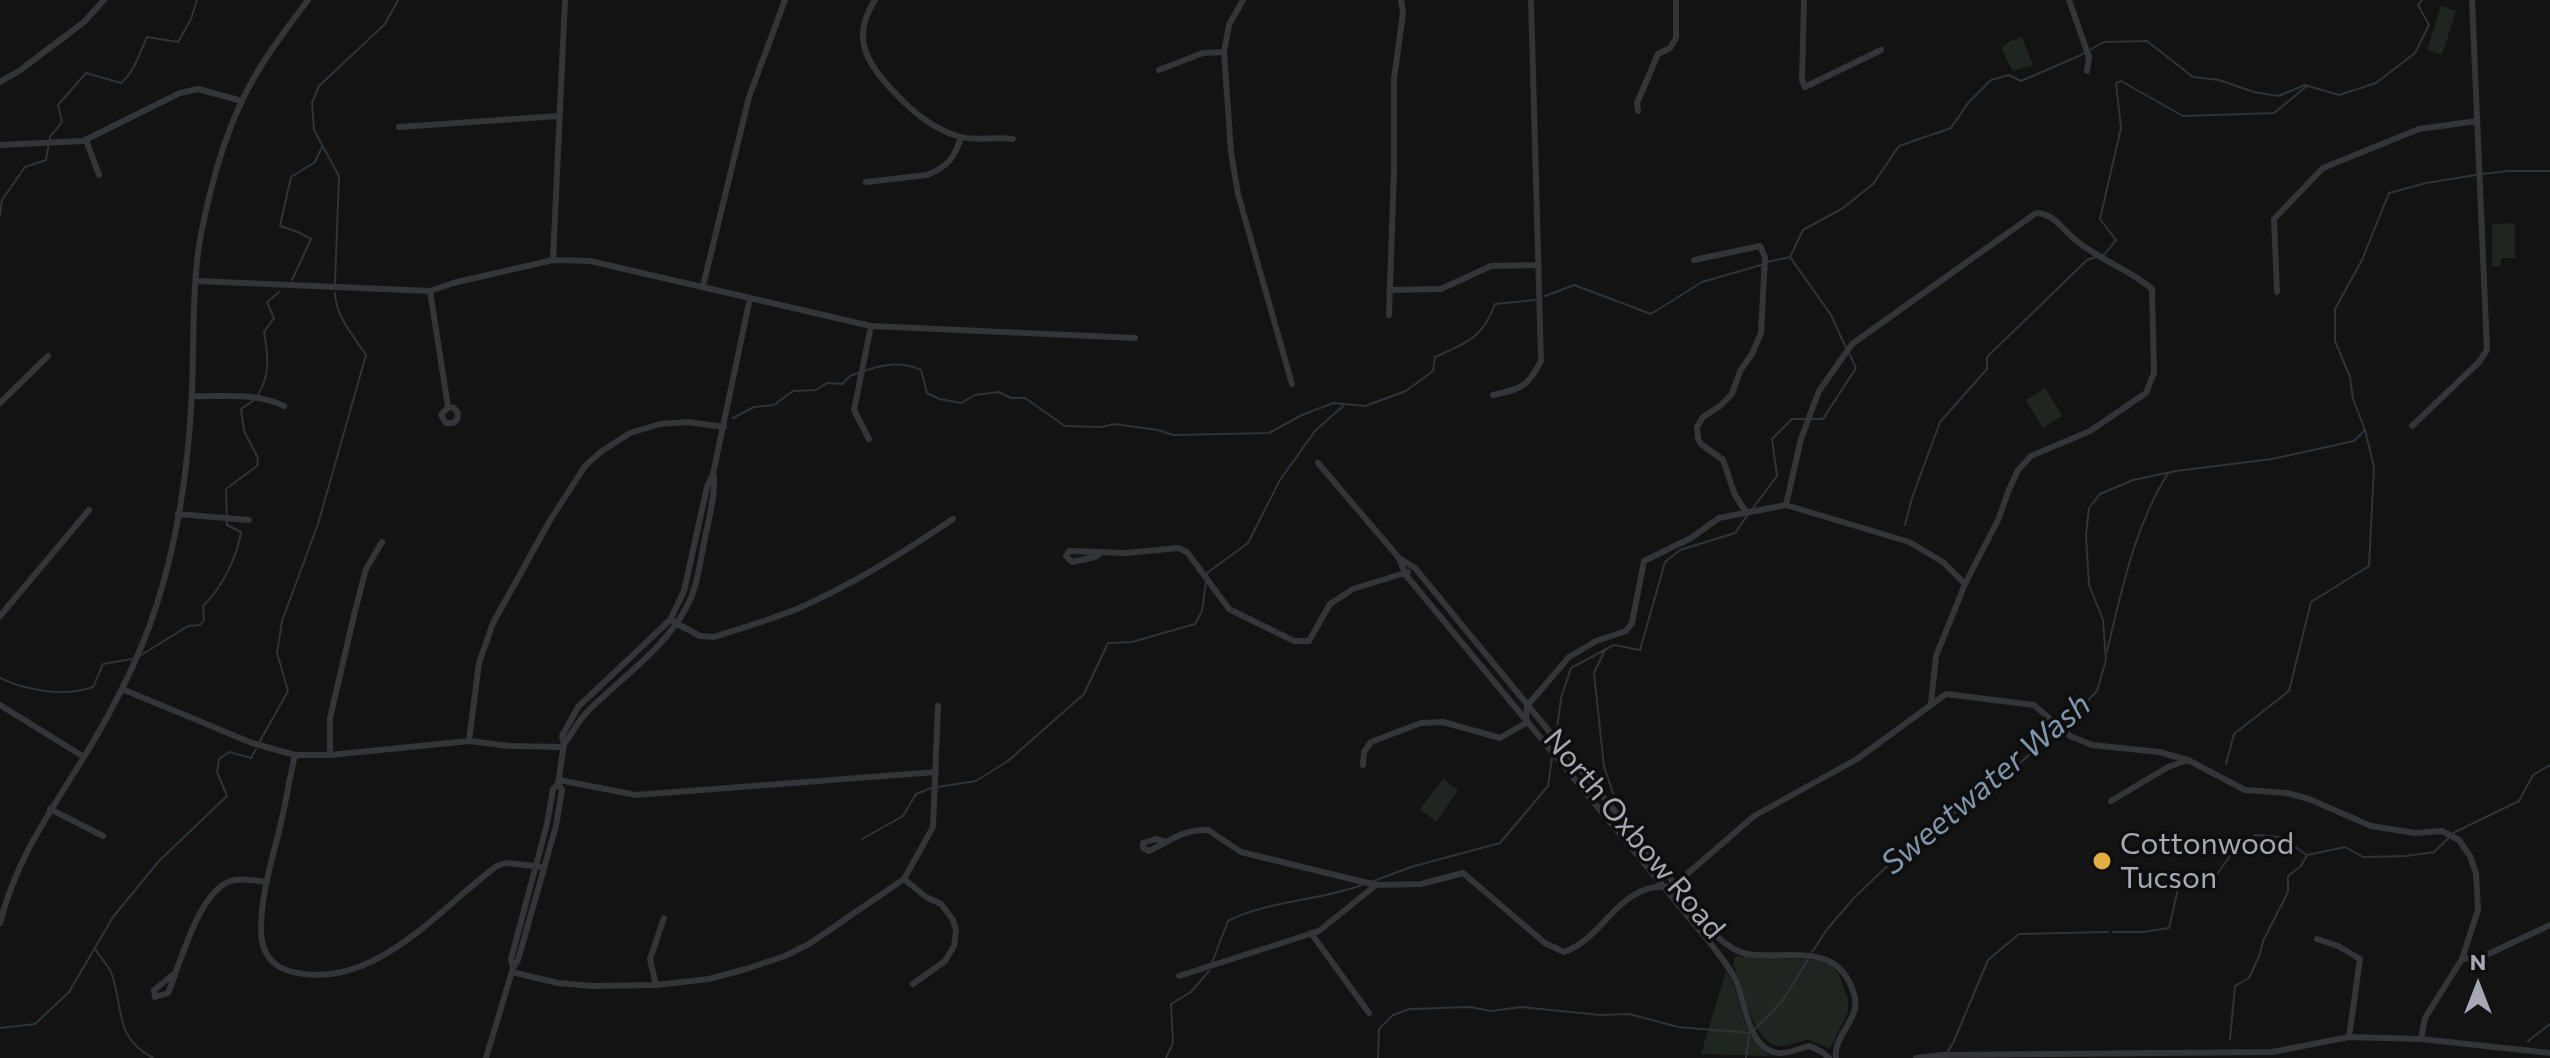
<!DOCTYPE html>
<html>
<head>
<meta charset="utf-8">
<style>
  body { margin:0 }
  #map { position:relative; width:2550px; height:1058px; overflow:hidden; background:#131314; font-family:Commissioner,sans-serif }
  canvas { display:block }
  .north { position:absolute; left:2438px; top:946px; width:80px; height:80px; -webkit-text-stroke:6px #0e0e0f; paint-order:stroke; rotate:0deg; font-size:22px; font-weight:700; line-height:32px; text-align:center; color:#a6a9b3 }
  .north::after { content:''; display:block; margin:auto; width:28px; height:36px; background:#a6a9b3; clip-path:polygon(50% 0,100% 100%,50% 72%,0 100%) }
</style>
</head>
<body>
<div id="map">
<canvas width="2550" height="1058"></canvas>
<div class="north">N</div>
</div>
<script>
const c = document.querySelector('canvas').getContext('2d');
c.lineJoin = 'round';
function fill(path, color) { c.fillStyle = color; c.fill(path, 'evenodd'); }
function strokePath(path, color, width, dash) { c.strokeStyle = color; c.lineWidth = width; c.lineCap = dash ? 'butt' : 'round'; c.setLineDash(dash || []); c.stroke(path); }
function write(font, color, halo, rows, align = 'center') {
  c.font = font + ' Commissioner,sans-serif'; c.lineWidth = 7; c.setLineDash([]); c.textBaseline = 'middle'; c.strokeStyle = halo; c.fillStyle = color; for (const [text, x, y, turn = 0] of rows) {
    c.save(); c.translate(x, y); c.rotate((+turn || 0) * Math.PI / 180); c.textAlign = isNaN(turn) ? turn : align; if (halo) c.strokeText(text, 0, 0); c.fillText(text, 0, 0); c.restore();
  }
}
fill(new Path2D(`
  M2441 6 2456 11 2442 55 2427 50Z
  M2022 37 2033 65 2013 71 2001 48 2010 41Z
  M2515 223V258H2501V266H2492V224Z
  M2045 388 2062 416 2043 428 2026 400Z
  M1443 779 1458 790 1436 822 1420 809Z
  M1736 956 1818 960 1832 966 1839 975 1848 999V1012L1830 1049 1809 1039C1801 1041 1792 1045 1784 1046 1753 1051 1743 984 1733 964Z
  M1726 971C1745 1000 1738 1034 1770 1056L1701 1054Z`), '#1f2620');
strokePath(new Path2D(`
  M2482 174 2508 171H2550
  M0 215 2 200 25 167 46 160 50 137 62 122 58 105 86 73 121 83C135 71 139 54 147 37L178 42 191 19 197 0
  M1790 257 1831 315 1846 348
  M1767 262 1790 257 1803 230 1843 208 1873 184 1899 146 1951 128 1968 103 1991 80 2009 75 2021 81 2079 56 2104 42 2147 41 2193 77 2219 80 2254 92 2278 96 2305 85 2339 95 2376 83 2415 53 2429 25 2418 5 2422 0
  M292 280 311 239 298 232 280 226 291 177 315 162 322 147
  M335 283 339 176 314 130 312 103 319 86 385 24 398 0
  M1545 296 1574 285 1651 314 1702 282 1761 265
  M864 371C884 364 902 361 921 370L927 393 939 399 961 403 975 395 999 392 1011 398H1025L1065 426 1102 427 1114 424 1158 430 1173 435 1269 433 1302 415 1333 403 1365 406 1406 391 1433 371 1435 357C1466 343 1483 338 1495 304L1535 300
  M257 396C271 376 268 354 264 332L274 318 267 302 279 292
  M733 418 754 407 774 405 793 391 816 390 827 383 842 384 850 376 858 373
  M1753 508 1777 476 1772 439 1792 419H1823L1856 368 1849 353
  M1905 525 1912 498 1940 422 1987 369V357L2087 260 2105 254 2116 240 2100 219 2121 128 2116 83 2121 81 2183 116 2274 113 2307 86
  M1207 576V573L1248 543 1280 480 1315 431 1343 406
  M1605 650 1594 673 1604 767 1613 793
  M2107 651C2122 589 2134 528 2168 473
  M138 657 188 626 200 625 204 620 203 606C222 588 237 557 241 532L227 525 226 489 257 466 258 458 244 431 241 409 253 401
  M0 678C26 691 66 697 93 687L103 664 132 659
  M2063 726 2097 691 2106 660 2103 620 2089 585 2086 535 2089 508 2100 494 2133 480 2176 471 2272 459 2354 441 2365 430 2353 399 2350 377 2335 341V309L2362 260 2389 193 2426 183 2476 175
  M1556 736 1561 698 1571 668 1614 645 1640 650 1665 562 1680 550 1735 533 1747 516
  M260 741 288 691 277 653 282 621 318 524 366 355C354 337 335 315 335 293
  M2226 764 2234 734 2289 691 2311 602 2369 566 2374 467 2365 430
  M862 839 903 816 916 794 931 788 976 781 1008 761 1084 694 1108 643 1132 642 1195 624 1202 611 1206 582
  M1371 882 1411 867 1500 843 1548 786 1552 758
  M2113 932H2143L2169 928 2179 884 2215 877 2235 849 2255 835 2281 837 2307 855
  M95 949C100 957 109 966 112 975 124 1010 114 1037 153 1058
  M1812 952 1828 928 1854 898 1909 845 2000 780 2058 730
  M1211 965 1228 921C1269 900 1319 901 1362 885
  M0 1028 35 1024 69 992 113 917 159 861 227 796 217 772 219 759 229 752 251 758 256 749
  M1755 1029 1783 1000 1809 958
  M2230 1039 2235 986 2249 978 2260 954 2263 941 2288 892V876L2301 866 2307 855 2345 847 2363 857 2406 856 2434 852 2455 832 2519 801 2533 775 2550 765
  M2528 1041 2550 1024
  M1166 1058 1173 1043 1171 1004 1191 992 1209 971
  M1378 1058 1379 1029 1393 1015 1410 1009 1470 1007 1491 1011 1521 1007 1600 1015 1629 1014 1678 1027 1750 1033
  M1746 1058 1749 1036
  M1944 1058 1954 1041 1988 960 2019 934 2108 932`), '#2d353b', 2);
strokePath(new Path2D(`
  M875 0C850 38 867 64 895 93 913 112 932 128 957 136 975 142 995 136 1013 139
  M1243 0 1229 25 1224 52 1231 152 1238 194 1292 384
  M1804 0 1802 80 1805 87 1881 50
  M2069 0 2089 57 2087 71
  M1159 70 1203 53 1224 52
  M0 82 19 71 84 22 104 0
  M1638 111 1637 103 1658 54 1670 48 1676 38V0
  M399 127 559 116
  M86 140 99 175
  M0 145 83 141 180 93 198 89 242 101
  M866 182 927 175C947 167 955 158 961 137
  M553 260 565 0
  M1694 260 1760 246 1765 257 1761 333 1752 354 1740 371 1732 394 1720 406 1703 417 1697 427 1698 439 1701 444 1723 460 1735 495 1746 512
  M197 281 430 291 453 283 553 260 590 261 871 326 1135 338
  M703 286 749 97 785 0
  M1389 290 1441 289 1491 266 1539 265
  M430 291 448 407 441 415 446 423H453L457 420 458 413 454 408 448 407
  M2277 292 2274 219 2323 168 2419 129 2477 121
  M1389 315 1394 170V79L1403 13 1401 0
  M1493 395C1521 389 1528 387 1541 361L1531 0
  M192 396C222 397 257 392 284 406
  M0 403 48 356
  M2412 426 2479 362 2487 350 2472 0
  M869 439 854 410 871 326
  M1318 463 1399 558 1415 568 1720 939C1728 946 1736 952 1747 954 1789 960 1838 940 1854 994 1862 1019 1833 1034 1836 1058
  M1786 505 1801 439 1819 391 1852 344 2036 213C2052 213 2061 227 2072 237 2096 259 2128 268 2152 289L2154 373 2146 393 2090 431 2031 456 2018 470 2008 492 1999 518 1965 584 1936 656 1931 703
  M178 514 249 520
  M1099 554 1095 557 1072 562 1066 556 1069 551 1126 553 1178 548 1187 552 1229 609 1294 641H1309L1330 604 1353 589 1408 572
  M1399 558 1405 574 1711 944C1719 955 1730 967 1736 981 1745 1001 1748 1045 1773 1052 1786 1056 1798 1048 1810 1046L1822 1052 1829 1058
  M0 616 89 510
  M674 622 700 636 714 637C741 628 770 620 797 609 852 585 904 552 953 519
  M122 689 252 743 295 755H330L469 741 509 746 562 747
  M0 705 84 757
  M469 741 479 663 493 623 549 522 585 466 602 451 630 433 660 424 688 422 724 427
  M564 744C573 733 578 720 589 710 621 678 664 649 686 608 698 587 700 561 705 538 709 518 715 497 714 477
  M295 755C289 779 286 803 280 827 272 860 261 895 261 929 261 949 269 965 289 971 372 994 437 910 497 866L506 863 544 867
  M330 755V718L355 611 366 569 382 542
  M1363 765 1364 752 1371 742 1421 723 1443 722 1500 738 1526 723 1527 706 1569 657 1596 641 1626 631 1632 623 1644 561 1691 538 1719 518 1786 505 1909 542 1943 562 1965 584
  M559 780 636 795 936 772
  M2111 801 2168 767 2188 760
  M50 809 103 836
  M1163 841 1156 839 1143 843V848L1149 851C1169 842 1182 829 1208 830L1241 852 1376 885 1421 884 1463 873 1545 943 1564 952C1606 938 1617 881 1672 887L1754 816 1857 759 1946 694 2034 705 2070 736 2092 745 2159 752 2188 760 2245 790 2287 793 2309 799 2371 826 2415 833 2442 831 2459 840 2470 856 2476 873 2478 910 2462 959 2425 1018 2421 1039
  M904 879 926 897 941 904 953 920 956 930 954 946 945 961 913 984
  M0 923C17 857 49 814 84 757 112 711 138 662 155 610 178 540 189 464 192 390 194 341 192 281 201 234 210 189 222 142 242 101 259 64 284 32 308 0
  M1311 933 1369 1013
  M2317 939 2338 946 2360 959 2349 1037
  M2462 959 2482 957 2550 925
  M513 968 511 959 547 824 553 789 558 784
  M512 972 558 983 592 986 656 985 709 979 746 969 785 956 809 944 904 879 933 827 938 706
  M174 974 154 990 155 997 168 993C180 964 198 895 228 882 240 877 255 881 267 882
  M1179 976 1319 931 1376 885
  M656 985 650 959 664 918
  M486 1058 513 968 518 960 556 826 562 790 558 784 564 744 562 736 578 707 670 620 684 591 707 487 713 474 750 298
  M1916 1058 1942 1055 2272 1052 2349 1037 2421 1039 2550 1053`), '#343539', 6);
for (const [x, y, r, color] of [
  [2102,861,10,"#e0af3f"]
]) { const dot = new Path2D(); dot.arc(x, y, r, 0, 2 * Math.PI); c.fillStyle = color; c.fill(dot); strokePath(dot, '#0e0e0f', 3); }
write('30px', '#a6a9b3', '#0e0e0f', [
  ["North Oxbow Road",1634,834,50]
]);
write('30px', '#a6a9b3', '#0e0e0f', [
  ["Cottonwood",2120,844],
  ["Tucson",2120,878]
], 'left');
write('italic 32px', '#7f95ab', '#0e0e0f', [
  ["Sweetwater Wash",1986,784,-40]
]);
</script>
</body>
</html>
